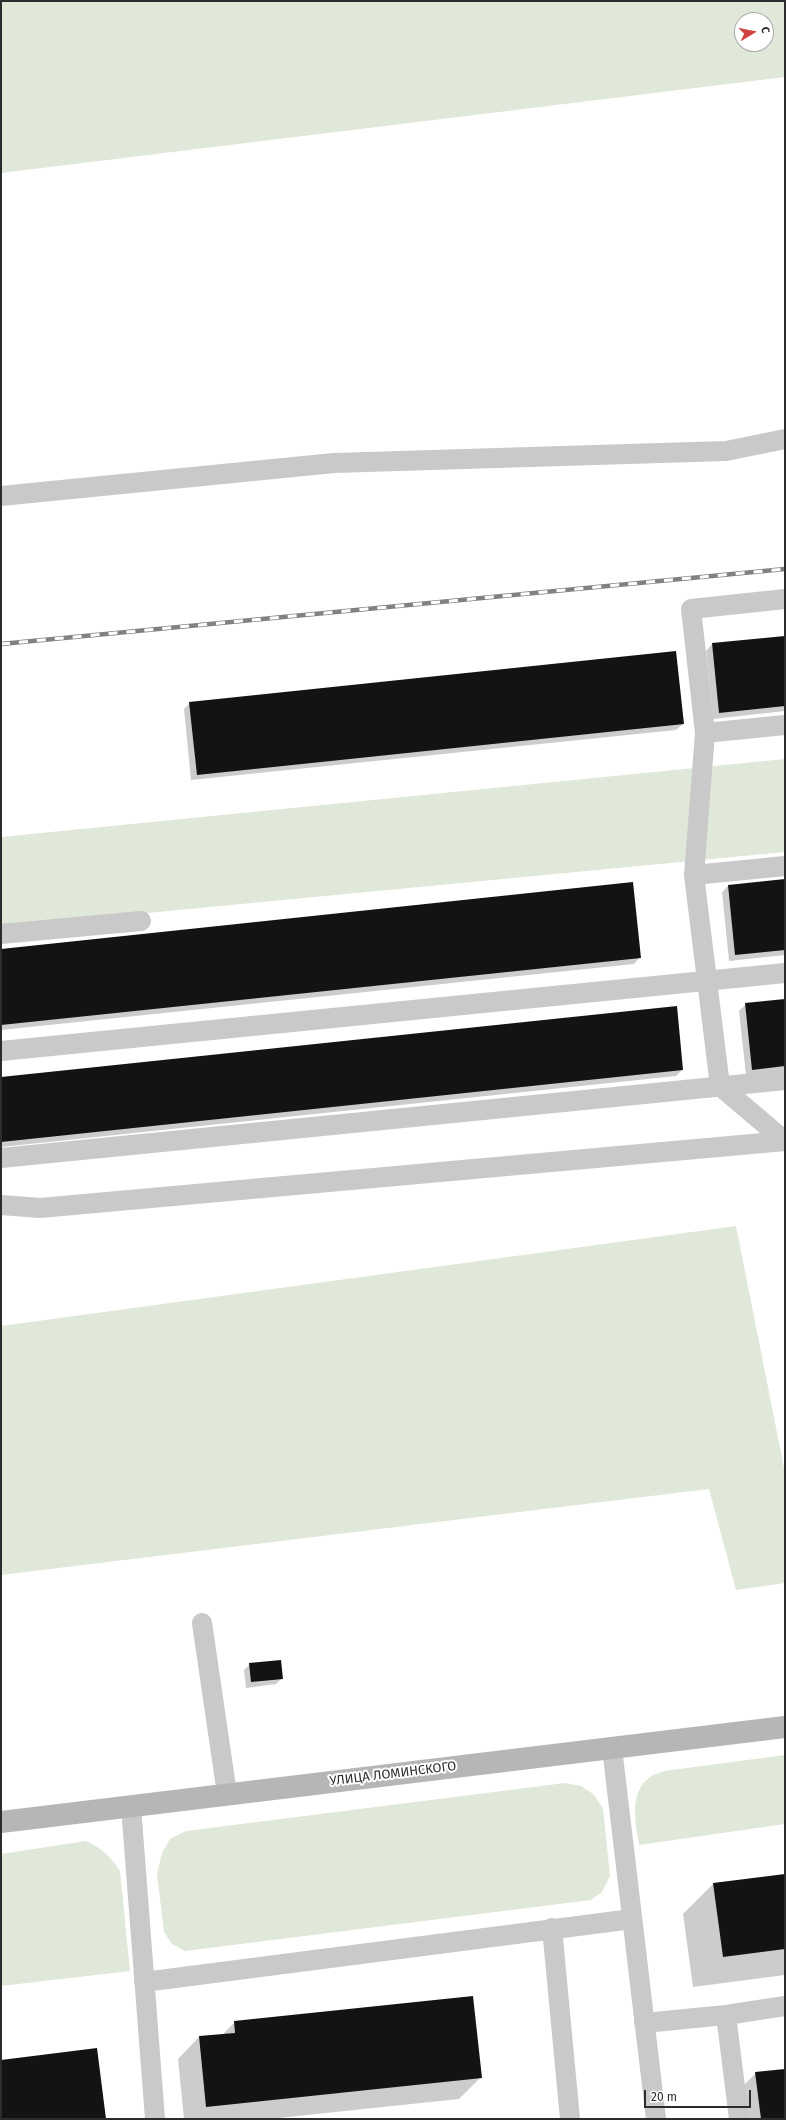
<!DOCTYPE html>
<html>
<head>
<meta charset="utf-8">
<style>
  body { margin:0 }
  #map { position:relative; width:786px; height:2120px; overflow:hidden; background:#fff; font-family:"Fira Sans",sans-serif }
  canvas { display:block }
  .frame { position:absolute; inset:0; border:2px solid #2c2c2c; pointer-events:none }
  .north { position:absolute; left:734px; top:12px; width:40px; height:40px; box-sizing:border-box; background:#fff; border:1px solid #ababab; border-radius:50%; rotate:80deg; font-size:11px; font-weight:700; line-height:16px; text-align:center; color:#2c2c2c }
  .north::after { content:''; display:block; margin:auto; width:14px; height:18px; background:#d14340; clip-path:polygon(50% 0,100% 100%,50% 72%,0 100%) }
  .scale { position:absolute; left:644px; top:2090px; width:107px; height:18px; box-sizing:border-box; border:2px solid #2c2c2c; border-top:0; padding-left:5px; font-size:12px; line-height:14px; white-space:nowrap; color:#2c2c2c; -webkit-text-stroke:3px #fff; paint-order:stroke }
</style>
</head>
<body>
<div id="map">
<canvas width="786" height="2120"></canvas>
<div class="frame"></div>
<div class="north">С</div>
<div class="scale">20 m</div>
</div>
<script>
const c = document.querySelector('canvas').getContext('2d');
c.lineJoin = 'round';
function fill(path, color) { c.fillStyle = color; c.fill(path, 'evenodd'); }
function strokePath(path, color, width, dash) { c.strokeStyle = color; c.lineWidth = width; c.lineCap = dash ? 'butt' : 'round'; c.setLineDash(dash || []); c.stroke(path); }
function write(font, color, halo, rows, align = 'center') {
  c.font = font + ' "Fira Sans",sans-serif'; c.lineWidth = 4; c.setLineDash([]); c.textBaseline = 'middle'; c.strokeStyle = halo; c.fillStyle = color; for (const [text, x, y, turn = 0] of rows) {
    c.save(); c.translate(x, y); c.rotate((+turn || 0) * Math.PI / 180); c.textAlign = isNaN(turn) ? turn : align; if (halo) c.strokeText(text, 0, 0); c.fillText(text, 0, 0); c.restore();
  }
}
fill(new Path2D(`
  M1 1H785V77L1 173ZM742 20H766V44H742Z
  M785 759V852L1 927V837Z
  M736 1226 785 1473V1583L736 1590 709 1489 1 1575V1326Z
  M785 1755V1824L639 1845C636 1823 628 1793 650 1777 654 1774 660 1773 664 1771Z
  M565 1783 581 1786 593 1794 603 1808 610 1876 602 1892 591 1900 185 1951 172 1944 164 1932 157 1874 162 1853 170 1839 186 1831Z
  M86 1841C102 1848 111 1857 120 1871L130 1971 1 1986V1854Z`), '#e0e8da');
fill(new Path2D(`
  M785 637V711L713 719 706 651 712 644Z
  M190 703 683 724 676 730 191 780 184 709Z
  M785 880V955L729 961 722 892 728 886Z
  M1 950 640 957 634 964 1 1030Z
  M785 1000V1071L746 1075 739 1011 746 1004Z
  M682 1070 676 1076 1 1147V1078Z
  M250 1664 282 1678 276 1684 246 1688 244 1670Z
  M785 1875V1975L693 1987 683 1914 713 1884Z
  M235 2022 480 2078 459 2099 269 2119H184L178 2059 199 2037 222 2035Z
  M785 2070V2119H742L738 2091 756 2073Z`), '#0003');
fill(new Path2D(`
  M785 636V706L719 713 712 643Z
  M676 651 684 724 197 775 189 702Z
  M785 879V950L735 955 728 885Z
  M633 882 641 958 1 1025V949Z
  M785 999V1066L752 1070 745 1003Z
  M677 1006 683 1070 1 1142V1077Z
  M281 1660 283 1679 251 1682 249 1663Z
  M785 1874V1949L723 1957 713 1883Z
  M473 1996 482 2078 206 2107 199 2036 235 2033 234 2021Z
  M97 2048 106 2119H1V2060Z
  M785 2069V2119H761L755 2072Z`), '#131313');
strokePath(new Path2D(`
  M1 496 334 463 726 451 785 439
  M705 733 785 725
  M694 875 705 733 691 609 785 599
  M1 934 141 921
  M1 1051 785 973
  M785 1141 720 1086 694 875 785 866
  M1 1158 785 1080
  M1 1205 40 1208 785 1141
  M202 1623 227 1794
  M612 1748 656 2119
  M131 1806 155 2119
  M552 1928 570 2119
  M144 1982 632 1919
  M726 2015 739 2119
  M644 2023 726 2015 785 2006`), '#c9c9c9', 20);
strokePath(new Path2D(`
  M1 1822 785 1727`), '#b6b6b6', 22);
const rail = new Path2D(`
  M1 644 785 569`);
strokePath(rail, '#818181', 4.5);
strokePath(rail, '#fff', 3, [9]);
write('13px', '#2c2c2c', '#fff', [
  ["УЛИЦА ЛОМИНСКОГО",393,1774,-7]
]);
</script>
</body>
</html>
